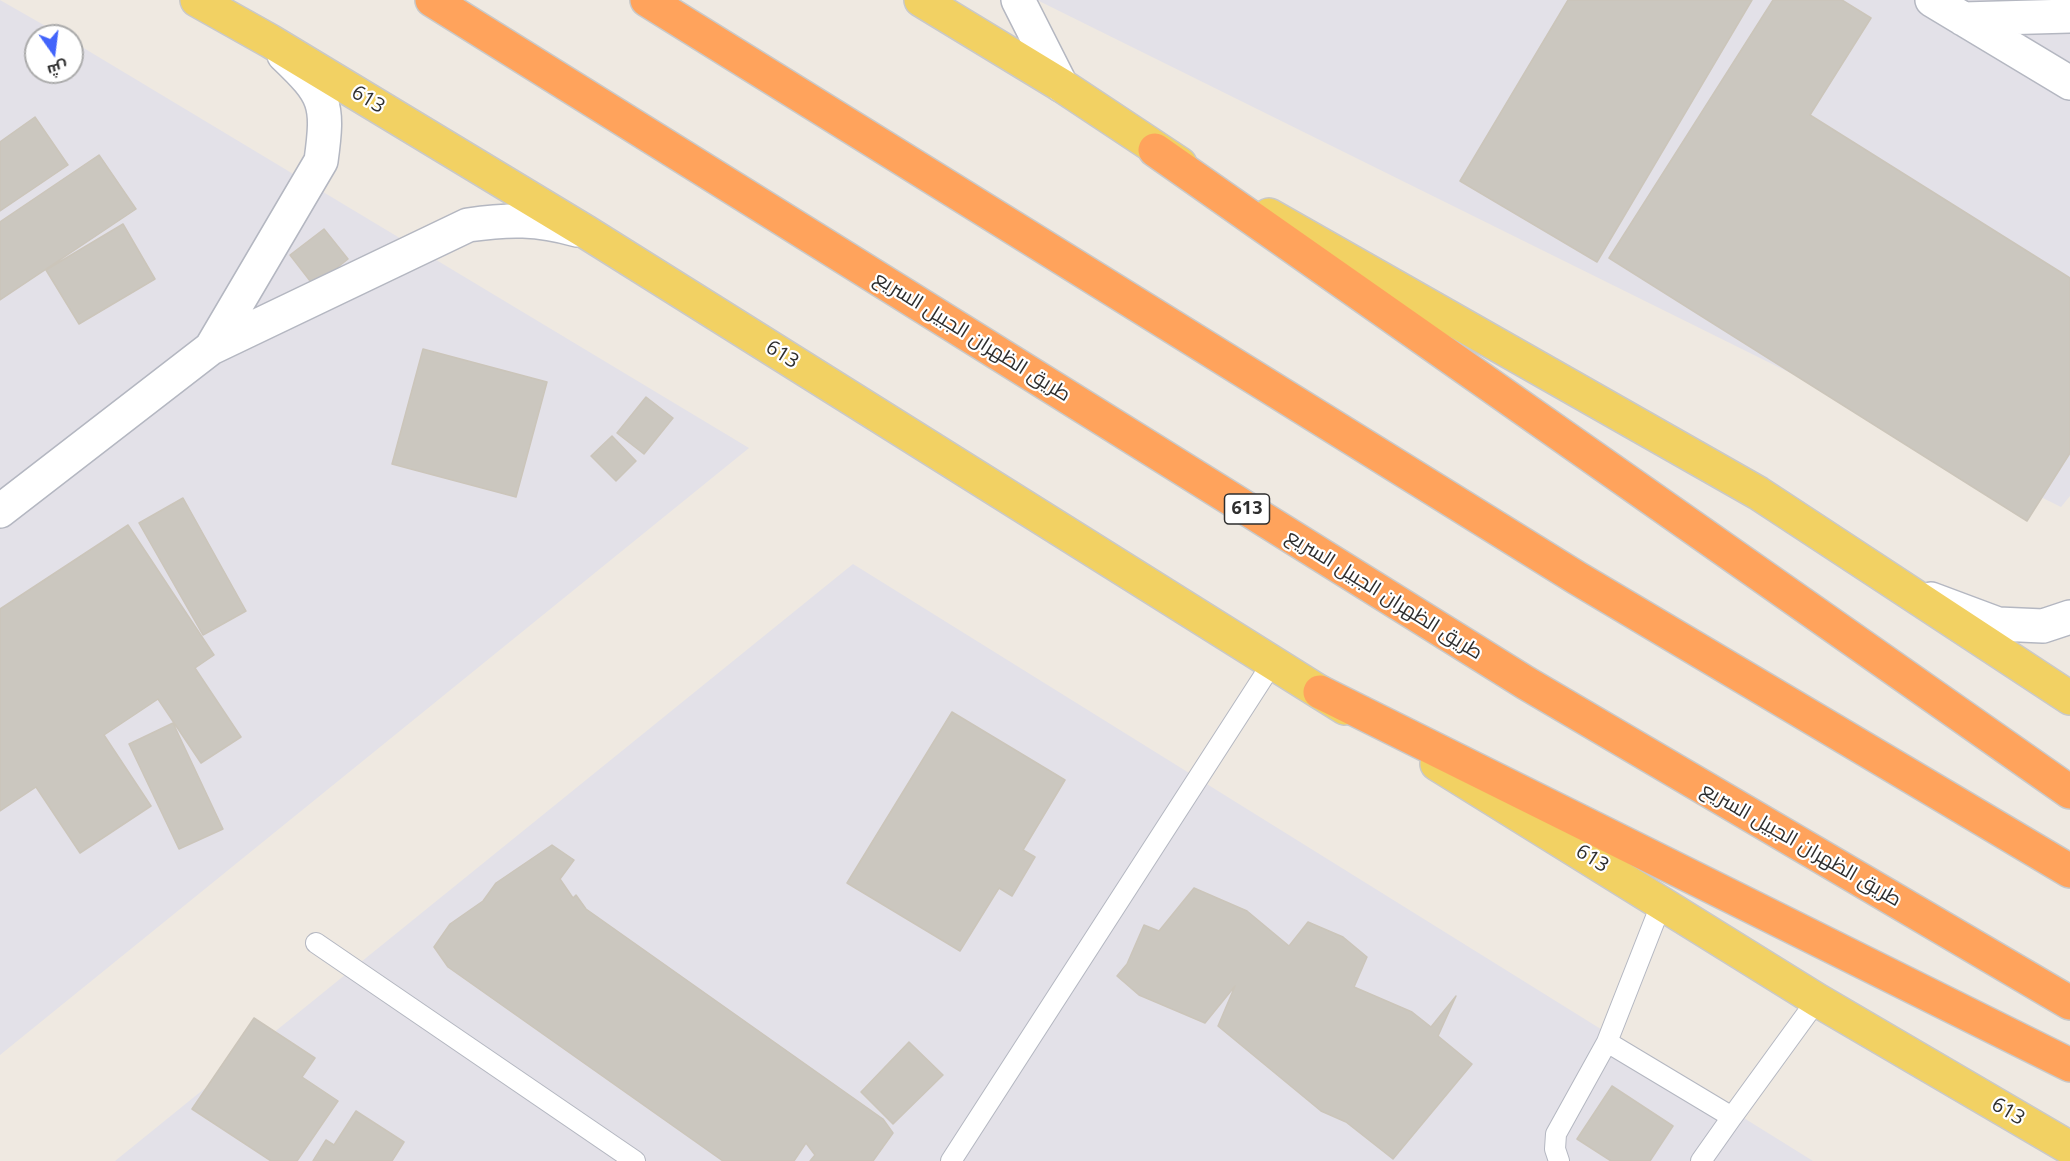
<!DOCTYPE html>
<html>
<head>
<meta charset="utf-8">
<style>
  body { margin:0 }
  #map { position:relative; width:2070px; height:1161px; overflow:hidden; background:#efe9e1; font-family:"Open Sans",Cairo,sans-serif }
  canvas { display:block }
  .north { position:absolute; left:24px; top:24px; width:60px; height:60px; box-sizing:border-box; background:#fff; border:2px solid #ababab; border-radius:50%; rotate:166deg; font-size:16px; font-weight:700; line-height:24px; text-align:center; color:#2e2e2e }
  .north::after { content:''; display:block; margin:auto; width:21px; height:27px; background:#4264fb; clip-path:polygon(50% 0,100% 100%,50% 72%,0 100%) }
</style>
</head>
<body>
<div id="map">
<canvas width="2070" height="1161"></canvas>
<div class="north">ش</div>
</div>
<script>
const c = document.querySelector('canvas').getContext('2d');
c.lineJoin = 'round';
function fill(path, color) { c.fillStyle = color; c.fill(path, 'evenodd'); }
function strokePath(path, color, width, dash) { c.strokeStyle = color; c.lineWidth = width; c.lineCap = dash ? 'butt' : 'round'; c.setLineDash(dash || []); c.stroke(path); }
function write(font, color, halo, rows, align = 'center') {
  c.font = font + ' "Open Sans",Cairo,sans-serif'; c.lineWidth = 4.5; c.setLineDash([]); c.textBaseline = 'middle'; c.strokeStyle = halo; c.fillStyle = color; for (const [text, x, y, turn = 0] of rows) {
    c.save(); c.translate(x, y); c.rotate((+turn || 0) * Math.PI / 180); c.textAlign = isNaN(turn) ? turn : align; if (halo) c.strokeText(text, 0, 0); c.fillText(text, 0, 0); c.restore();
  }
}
fill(new Path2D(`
  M0 0 63 36H36V72H72V41L749 448 0 1055Z
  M1037 0H2070V496L2061 507Z
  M853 564 1813 1161H115Z`), '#e3e1e8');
const building = new Path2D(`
  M1568 0H1752L1597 262 1460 181Z
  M1773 0H1842L1871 18 1810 115 2070 278V453L2027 521 1609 258Z
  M35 117 68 165 0 211V142Z
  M99 155 136 209 0 300V222Z
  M123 224 155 279 79 324 46 270Z
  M324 229 348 259 314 286 290 255Z
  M423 349 547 382 516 497 392 464Z
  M646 397 673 418 644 454 617 433Z
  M612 436 636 461 616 481 591 456Z
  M183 498 246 611 203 635 139 523Z
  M128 525 214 655 195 668 241 737 201 763 158 699 104 735 151 806 80 853 36 787 0 811V609Z
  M952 712 1065 780 1023 850 1035 857 1012 896 999 888 960 951 847 883Z
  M173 723 223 829 179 849 129 744Z
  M552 845 574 860 560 879 573 898 576 895 586 909 883 1119 893 1133 873 1161H810L815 1155 806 1143 794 1161H723L448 967 434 947 450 924 483 901 496 883Z
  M1194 888 1247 911 1289 946 1308 922 1343 937 1367 957 1354 987 1412 1012 1431 1027 1456 996 1438 1036 1472 1064 1393 1159 1346 1122 1321 1111 1218 1026 1235 986 1205 1023 1139 995 1117 976 1127 964 1144 925 1159 931Z
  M254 1018 315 1058 302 1077 338 1101 297 1161H271L192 1109Z
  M909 1042 943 1075 893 1124 861 1092Z
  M1612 1086 1673 1126 1650 1161H1611L1577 1139Z
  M356 1111 404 1142 392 1161H313L326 1140 334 1145Z`);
fill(building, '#cbc7bf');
strokePath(building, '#cbc5ba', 1.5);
const lane = new Path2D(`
  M1662 902 1607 1042 1732 1117 1817 1000
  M316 943 635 1161
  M951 1161 1273 662
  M1559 1161 1555 1149 1556 1134 1607 1042
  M1701 1161 1732 1117`);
const street = new Path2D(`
  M1018 0 1061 85
  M1932 0 2070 83
  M1963 19 2070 16
  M284 55C326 95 329 103 321 161L211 348 468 225C510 219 537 219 577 230
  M0 511 211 348`);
const secondary = new Path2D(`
  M1931 599 1998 624 2043 626 2070 617`);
const primary = new Path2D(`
  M197 0 270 41 586 232 1345 708
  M921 0 1061 85 1180 164
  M1269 215 1758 493 2070 698
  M1437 764 1817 1000 2070 1148`);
const highway = new Path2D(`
  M432 0 1526 683 2070 1003
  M647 0 1577 578 2070 871
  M1155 150 2070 792
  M1320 692 2070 1065`);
strokePath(lane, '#b4b7c1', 22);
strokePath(street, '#b4b7c1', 36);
strokePath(secondary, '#b4b7c1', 36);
strokePath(primary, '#c9c9c9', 36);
strokePath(highway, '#c9c9c9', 36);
strokePath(lane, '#fff', 20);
strokePath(street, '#fff', 33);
strokePath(secondary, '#fff', 33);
strokePath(primary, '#f2d163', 33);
strokePath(highway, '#ffa35c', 33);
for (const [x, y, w] of [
  [1247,509,45]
]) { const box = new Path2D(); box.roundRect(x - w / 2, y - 15, w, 30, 4.5); c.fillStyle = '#fff'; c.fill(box); strokePath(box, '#2e2e2e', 1.5); }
write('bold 18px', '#2e2e2e', null, [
  ["613",1247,509]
]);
write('20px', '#2e2e2e', '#fff', [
  ["613",368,100,31],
  ["طريق الظهران الجبيل السريع",972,337,32],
  ["613",782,355,32],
  ["طريق الظهران الجبيل السريع",1384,595,32],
  ["طريق الظهران الجبيل السريع",1801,845,30],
  ["613",1592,859,32],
  ["613",2008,1112,30]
]);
</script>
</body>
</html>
